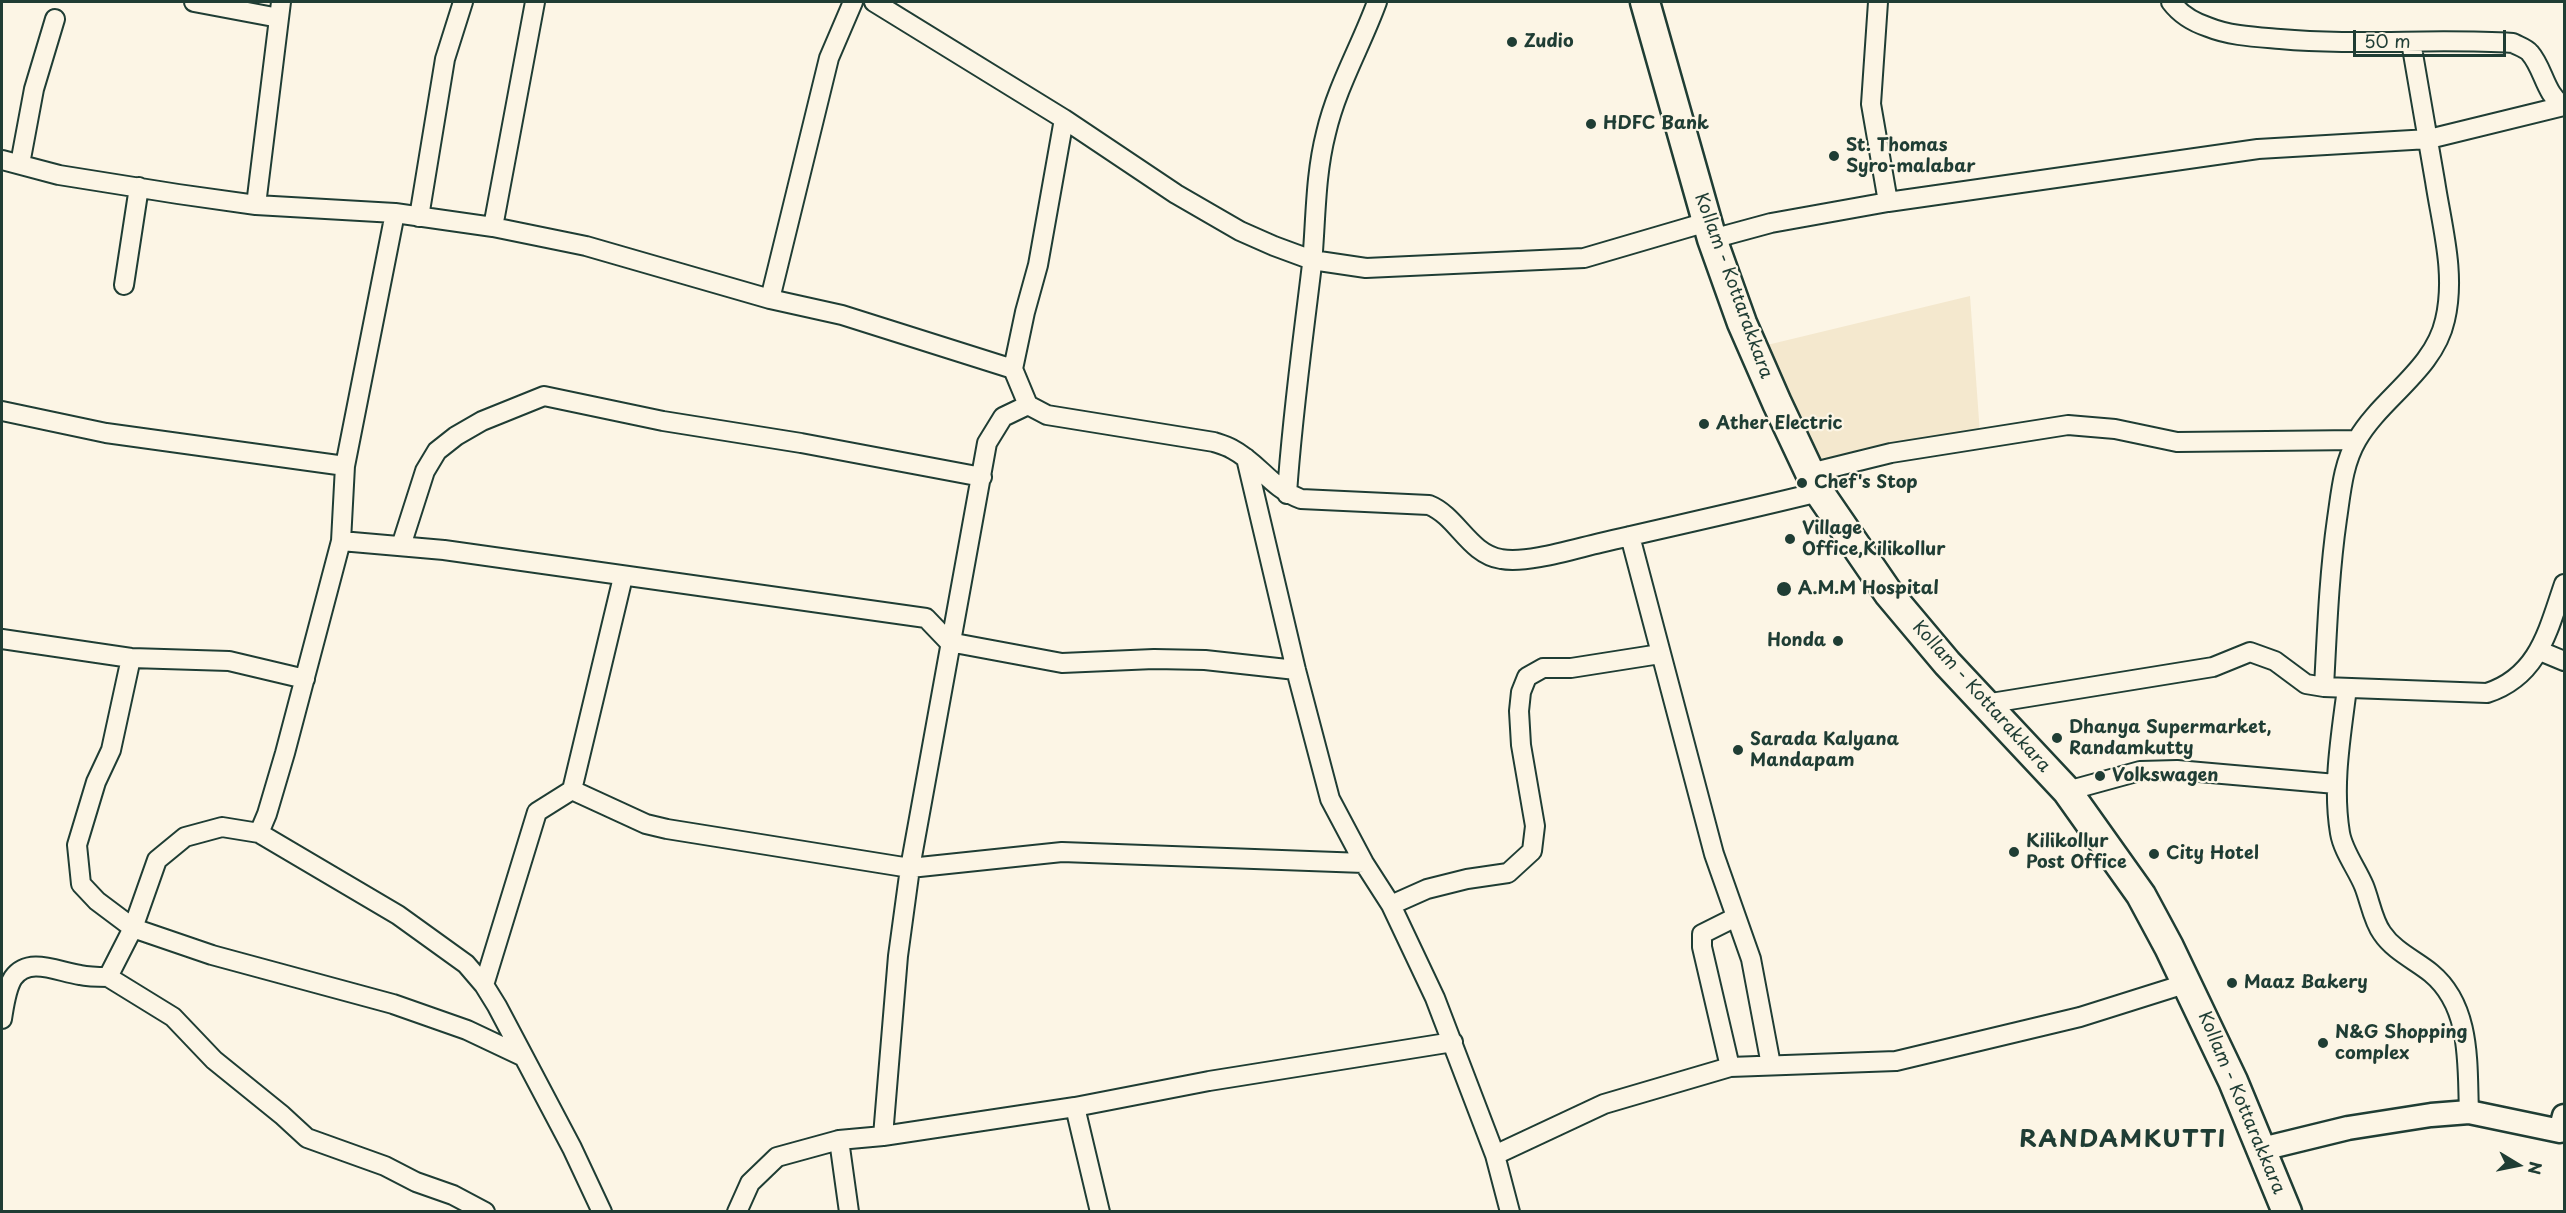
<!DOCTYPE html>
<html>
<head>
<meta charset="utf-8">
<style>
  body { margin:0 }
  #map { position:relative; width:2566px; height:1213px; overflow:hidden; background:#fcf5e5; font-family:"Playpen Sans",sans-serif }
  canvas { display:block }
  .frame { position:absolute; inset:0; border:3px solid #1f3d34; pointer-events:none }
  .north { position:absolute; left:2488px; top:1135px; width:60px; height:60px; -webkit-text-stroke:4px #fcf5e5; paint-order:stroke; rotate:100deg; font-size:16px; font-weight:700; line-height:24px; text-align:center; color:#1f3d34 }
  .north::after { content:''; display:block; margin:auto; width:21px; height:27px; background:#1f3d34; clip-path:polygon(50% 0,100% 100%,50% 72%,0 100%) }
  .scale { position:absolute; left:2353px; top:30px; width:153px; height:27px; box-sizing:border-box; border:3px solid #1f3d34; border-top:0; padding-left:8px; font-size:18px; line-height:21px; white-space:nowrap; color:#1f3d34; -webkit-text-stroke:4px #fcf5e5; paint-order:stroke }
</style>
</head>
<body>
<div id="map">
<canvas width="2566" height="1213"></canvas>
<div class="frame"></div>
<div class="north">N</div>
<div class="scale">50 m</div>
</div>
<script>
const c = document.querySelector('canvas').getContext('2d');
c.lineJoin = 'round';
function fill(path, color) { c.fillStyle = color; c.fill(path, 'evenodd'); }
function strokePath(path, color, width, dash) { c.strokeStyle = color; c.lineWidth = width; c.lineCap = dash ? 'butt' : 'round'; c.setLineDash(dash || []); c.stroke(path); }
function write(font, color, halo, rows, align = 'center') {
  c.font = font + ' "Playpen Sans",sans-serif'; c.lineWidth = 4.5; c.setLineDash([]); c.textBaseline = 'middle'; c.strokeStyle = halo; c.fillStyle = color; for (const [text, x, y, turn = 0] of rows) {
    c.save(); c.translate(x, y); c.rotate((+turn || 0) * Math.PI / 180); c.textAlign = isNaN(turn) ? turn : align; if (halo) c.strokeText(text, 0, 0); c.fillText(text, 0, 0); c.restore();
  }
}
fill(new Path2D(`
  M1970 296 1980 434 1815 465 1767 345Z`), '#f4e8ce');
const minor = new Path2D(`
  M194 2 279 18
  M874 2 1064 119 1176 194 1240 231 1274 246 1312 260 1366 268 1584 258 1707 222
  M2171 2C2180 14 2193 22 2208 27 2230 36 2256 37 2280 39 2357 46 2435 38 2513 43 2518 46 2526 48 2530 53 2544 69 2545 95 2564 106
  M2 160 59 175 178 194 256 205 395 213 493 227 586 246 770 299 842 315 1013 369 1028 405 1047 415 1214 442C1220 444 1227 446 1232 449 1259 463 1271 488 1301 499L1429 505C1457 516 1469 554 1501 559 1526 564 1574 549 1600 543 1673 526 1746 510 1819 492
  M20 164 34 89 55 19
  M1888 202 2258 149 2429 139 2564 106
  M256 205 281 2
  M419 217 445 59 463 2
  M493 227 535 2
  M1712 239 1771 223 1888 202 1871 104 1878 2
  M124 285 139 187
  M770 299 829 58 853 2
  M1013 369 1025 312 1038 265 1064 119
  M2 411 106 433 345 466
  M1246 458 1296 670 1330 799 1364 863 1391 905 1435 998 1495 1155 1510 1212
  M1810 473 1891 453 2068 425 2115 429 2177 442 2357 440
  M1287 494C1292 417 1303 340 1312 264 1316 219 1315 176 1326 133 1337 86 1361 46 1377 2
  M1630 536 1714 854 1751 959 1771 1065
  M341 541 444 550 926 618 949 642 1062 663 1154 659 1205 660 1296 670
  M401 546 425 471 437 451 456 436 482 421 544 396 663 421 801 443 982 477
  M2 639 131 658 229 661 305 679
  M2540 651 2564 661
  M131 658 111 750 96 782 77 845 81 884 97 901 133 928 212 955 393 1004 467 1030 522 1056
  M2324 687C2327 631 2329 575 2337 519 2341 492 2343 464 2357 440 2381 398 2434 370 2445 320 2456 274 2442 227 2435 181 2427 135 2419 88 2411 42
  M2347 688C2341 736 2332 785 2340 833 2343 851 2357 869 2364 886 2370 901 2373 921 2382 933 2394 951 2415 960 2431 973 2472 1007 2467 1065 2469 1112
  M1985 704 2213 667 2250 652 2275 661 2306 684 2324 687 2487 693C2539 676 2548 630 2564 584
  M572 790 646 824 667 829 910 868 1062 852 1364 863
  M2067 791 2140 771 2177 770 2336 784
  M259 833 398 915 466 964 484 985 497 1006 572 1148 602 1212
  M1391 905 1427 889 1467 879 1508 873 1532 851 1535 826 1521 745 1519 711 1521 692 1527 677 1543 668H1571L1660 654
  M108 977 173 1017 214 1060 282 1115 307 1138 385 1166 416 1182 453 1195 485 1212
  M484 985 537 812 572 790 623 577
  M2 1019C4 1007 6 989 13 978 29 956 58 972 80 975 89 977 99 977 108 977L133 928 157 860 185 837 222 827 259 833 267 814 285 753 341 541 345 466 395 213
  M1730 1067 1702 947V934L1730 920
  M1075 1107 1100 1212
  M883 1136 898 956 910 868 987 443 1003 417 1028 405
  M839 1140 849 1212
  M1495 1155 1604 1104 1730 1067 1896 1061 2080 1017 2188 983
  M737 1212 750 1183 777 1157 839 1140 883 1136 1075 1107 1209 1081 1453 1042`);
const tertiary = new Path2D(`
  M2262 1149 2348 1128 2431 1115 2469 1112 2560 1131 2564 1116`);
const primary = new Path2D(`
  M1645 2 1712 239 1742 323 1777 403 1819 492 1889 594 1947 663 2067 791 2141 895 2169 947 2233 1081 2287 1212`);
strokePath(minor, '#1f3d34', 22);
strokePath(tertiary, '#1f3d34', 27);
strokePath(primary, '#1f3d34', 33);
strokePath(minor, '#fcf5e5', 18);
strokePath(tertiary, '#fcf5e5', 22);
strokePath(primary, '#fcf5e5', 28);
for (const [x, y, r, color] of [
  [1512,42,6,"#1f3d34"],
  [1591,124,6,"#1f3d34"],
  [1834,156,6,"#1f3d34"],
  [1704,424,6,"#1f3d34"],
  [1802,483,6,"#1f3d34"],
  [1790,539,6,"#1f3d34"],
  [1784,589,8,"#1f3d34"],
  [1838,641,6,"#1f3d34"],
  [2057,738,6,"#1f3d34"],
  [1738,750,6,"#1f3d34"],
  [2100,776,6,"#1f3d34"],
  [2014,852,6,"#1f3d34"],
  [2154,854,6,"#1f3d34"],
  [2232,983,6,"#1f3d34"],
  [2323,1043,6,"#1f3d34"]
]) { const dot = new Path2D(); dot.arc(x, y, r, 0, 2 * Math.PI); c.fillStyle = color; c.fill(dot); strokePath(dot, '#fcf5e5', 2); }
write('bold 18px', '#1f3d34', '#fcf5e5', [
  ["Zudio",1524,42],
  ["HDFC Bank",1603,124],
  ["St. Thomas",1846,146],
  ["Syro-malabar",1846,167],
  ["Ather Electric",1716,424],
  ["Chef's Stop",1814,483],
  ["Village",1802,529],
  ["Office,Kilikollur",1802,550],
  ["A.M.M Hospital",1798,589],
  ["Honda",1826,641,"right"],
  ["Dhanya Supermarket,",2069,728],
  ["Randamkutty",2069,749],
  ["Sarada Kalyana",1750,740],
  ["Mandapam",1750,761],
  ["Volkswagen",2112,776],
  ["Kilikollur",2026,842],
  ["Post Office",2026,863],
  ["City Hotel",2166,854],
  ["Maaz Bakery",2244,983],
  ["N&G Shopping",2335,1033],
  ["complex",2335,1054]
], 'left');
write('18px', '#1f3d34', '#fcf5e5', [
  ["Kollam - Kottarakkara",1733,286,70],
  ["Kollam - Kottarakkara",1981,697,48],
  ["Kollam - Kottarakkara",2241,1103,67]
]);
c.letterSpacing = '1.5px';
write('bold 24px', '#1f3d34', '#fcf5e5', [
  ["RANDAMKUTTI",2123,1140]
]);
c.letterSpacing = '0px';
</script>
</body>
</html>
